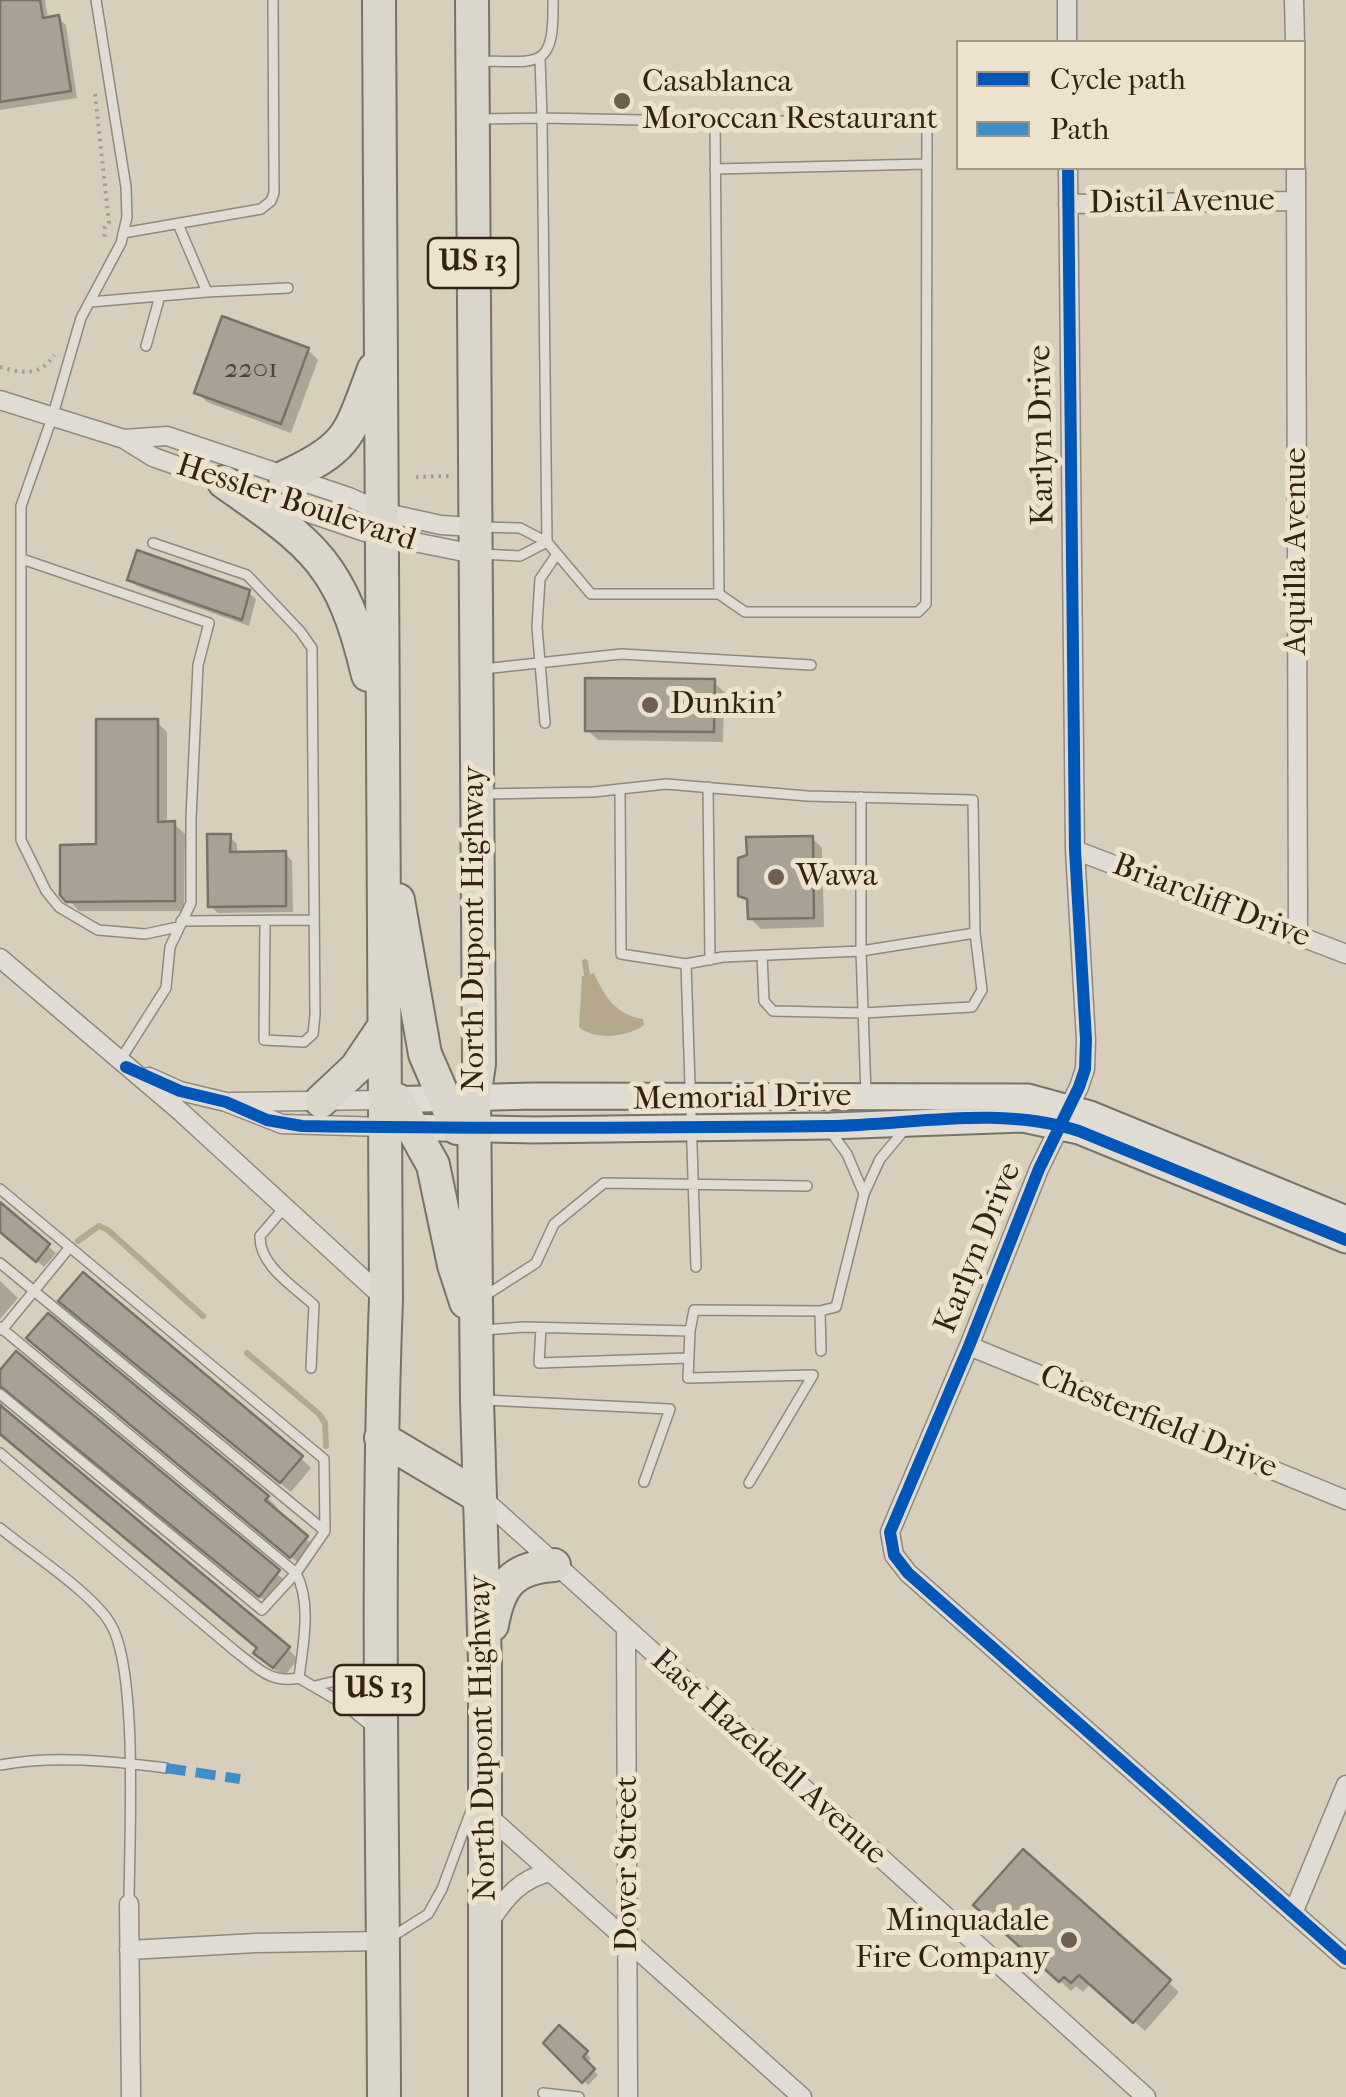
<!DOCTYPE html>
<html>
<head>
<meta charset="utf-8">
<style>
  body { margin:0 }
  #map { position:relative; width:1346px; height:2097px; overflow:hidden; background:#d7cfbc; font-family:"IM FELL French Canon",serif }
  canvas { display:block }
  .legend { position:absolute; left:956px; top:40px; width:350px; height:130px; box-sizing:border-box; background:#ede2cc; border:2px solid #a39584; margin:0; padding:12px 18px; list-style:none; font-size:30px; color:#352217 }
  .legend li { display:flex; align-items:center; gap:20px; height:50px }
  .legend b { width:50px; border:2px solid #a39584 }
</style>
</head>
<body>
<div id="map">
<canvas width="1346" height="2097"></canvas>
<ul class="legend">
<li><b style="height:12px;background:#0057b8"></b>Cycle path</li>
<li><b style="height:12px;background:#3d8ec9"></b>Path</li>
</ul>
</div>
<script>
const c = document.querySelector('canvas').getContext('2d');
c.lineJoin = 'round';
function fill(path, color) { c.fillStyle = color; c.fill(path, 'evenodd'); }
function strokePath(path, color, width, dash) { c.strokeStyle = color; c.lineWidth = width; c.lineCap = dash ? 'butt' : 'round'; c.setLineDash(dash || []); c.stroke(path); }
function write(font, color, halo, rows, align = 'center') {
  c.font = font + ' "IM FELL French Canon",serif'; c.lineWidth = 10; c.setLineDash([]); c.textBaseline = 'middle'; c.strokeStyle = halo; c.fillStyle = color; for (const [text, x, y, turn = 0] of rows) {
    c.save(); c.translate(x, y); c.rotate((+turn || 0) * Math.PI / 180); c.textAlign = isNaN(turn) ? turn : align; if (halo) c.strokeText(text, 0, 0); c.fillText(text, 0, 0); c.restore();
  }
}
fill(new Path2D(`
  M594 973C604 996 616 1015 643 1019L644 1025C629 1037 594 1041 579 1027L582 976Z`), '#b6a88f');
fill(new Path2D(`
  M0 0H45L48 19 58 18 66 25 77 98 0 110Z
  M308 350 318 360 291 433 207 402 197 392Z
  M130 579 248 592 256 599 249 626 137 586Z
  M714 682 724 692 723 742 598 740 587 730Z
  M157 722 167 732V824H174L185 834 184 911H79L63 894 98 847Z
  M230 837 237 844V854L285 853 292 861 293 912 218 913 210 906Z
  M812 838 822 848 824 927 761 929 750 918V904L741 895Z
  M0 1206 56 1253 44 1267 0 1230Z
  M0 1281 18 1298 0 1319Z
  M72 1311 301 1458 311 1468 291 1492Z
  M48 1316 268 1498 278 1508 275 1511 316 1548 302 1566 41 1347Z
  M0 1373 288 1582 270 1605 18 1397 9 1395 2 1400 4 1411 288 1649 298 1659 284 1677 267 1663 260 1649 0 1433Z
  M1024 1852 1179 1992 1145 2031 1091 1983 1083 1992 1076 1986 1071 1991 987 1915Z
  M559 2028 591 2058 586 2063 598 2075 588 2085 546 2042Z`), '#0003');
strokePath(new Path2D(`
  M585 962 587 974
  M78 1241 99 1226 108 1230 203 1316
  M247 1353 319 1414 325 1423 326 1446`), '#b6a88f', 6);
const building = new Path2D(`
  M0 0H40L43 18 59 15 71 91 0 102Z
  M222 316 309 348 281 424 194 393Z
  M137 550 250 590 242 620 127 580Z
  M585 678 715 679 714 732 585 731Z
  M96 719H158V822L175 821V901L66 902 60 895V845L96 844Z
  M207 834H231L230 852 286 851V906L208 907Z
  M813 836 814 918 748 919 747 899 738 896V858L747 855 746 837Z
  M0 1202 50 1244 36 1262 0 1232Z
  M83 1272 303 1456 280 1483 58 1301Z
  M48 1313 269 1496 265 1500 308 1536 290 1558 26 1338Z
  M16 1351 280 1570 259 1597 0 1386V1370Z
  M0 1405 290 1647 273 1668 253 1653 257 1648 0 1434Z
  M1023 1849 1171 1980 1133 2023 1079 1975 1071 1983 1064 1977 1059 1982 973 1905Z
  M559 2025 588 2051 583 2057 595 2069 582 2083 543 2043Z`);
fill(building, '#a8a194');
strokePath(building, '#787267', 2.5);
const lane = new Path2D(`
  M96 0 126 187 127 217 121 243 81 318 52 418 21 506V840L46 891 59 907 98 930 145 934 178 927
  M480 61C542 62 554 69 553 0
  M480 119 542 118 540 58
  M715 120 719 594
  M715 169 927 164
  M123 233 261 209 271 201 274 193 273 0
  M207 292 288 288
  M90 302 207 292 178 224
  M146 346 160 296
  M481 527 520 528 547 542 591 594H719L745 612H918L926 604 927 118 743 122 542 118 547 542
  M153 543 247 575 300 631 312 648 315 1015 313 1034 304 1042 264 1040 265 922
  M482 554 520 556 547 542
  M22 559 209 623 198 665 191 818V903L170 947 166 988 121 1059
  M483 669 621 654 811 665
  M545 723 537 627 540 579 557 554
  M708 787 710 960
  M620 789 621 954 686 964 696 1267
  M483 794 593 792 666 784 807 796 973 800 975 933 861 951 866 1095
  M181 921 314 920
  M762 955 764 1001 773 1011 863 1013 972 1007 982 990 975 933
  M686 964 723 957 861 951V797
  M830 1131 847 1154 864 1194
  M0 1189 324 1459 325 1531 296 1573 262 1610 0 1394
  M284 1208 260 1236C259 1265 293 1286 314 1305L311 1368
  M0 1263 325 1531
  M483 1297 536 1263 554 1224 604 1183 807 1186
  M820 1311 821 1351
  M0 1327 296 1573C312 1604 303 1644 299 1678L342 1703 373 1728
  M541 1328 539 1363 688 1358
  M2 1330 70 1247
  M484 1330 524 1327 690 1331
  M485 1400 670 1409 644 1482
  M0 1453 235 1651C258 1668 270 1684 299 1678
  M749 1483 813 1375 688 1378 690 1331 694 1310 820 1311 836 1307 864 1194 880 1159 906 1128
  M0 1528C30 1553 91 1592 110 1623 139 1668 129 1844 129 1904
  M315 1686 344 1679 372 1665
  M0 1765C53 1755 112 1761 166 1768
  M390 1938 428 1914 442 1889 472 1808
  M543 2093 579 2097`);
const street = new Path2D(`
  M1067 0V42
  M1294 0 1295 42
  M1068 168 1075 850 1086 1040 1085 1069 1079 1087 1039 1169 969 1346 890 1532 894 1555 908 1573 1346 1959
  M1296 168 1298 935
  M1068 204 1296 201
  M0 400 124 439 153 457 229 484
  M124 439 167 436 349 497 382 512 441 525 474 527
  M262 497 365 532 474 554
  M1075 850 1346 954
  M0 958 181 1112 385 1299
  M149 1077 180 1091 226 1102 282 1124 384 1127
  M231 1102 383 1100
  M969 1346 1346 1500
  M481 1497 1146 2097
  M626 1630 628 2097
  M486 1814 802 2097
  M129 1904 131 2097
  M1293 1913 1346 1785
  M490 1921C506 1897 520 1879 550 1872
  M129 1950 256 1943 383 1941`);
const secondary = new Path2D(`
  M384 1100 533 1096 1028 1097 1090 1114 1346 1219
  M399 1127 534 1130 830 1126 1023 1119 1079 1131 1346 1240`);
const highway = new Path2D(`
  M379 0 386 1299C376 1565 383 1831 384 2097
  M472 0 479 1064 474 1098 477 1400 485 1663V2097
  M285 477C351 447 349 434 374 369
  M224 482C314 545 342 564 368 675
  M398 900 425 1054 457 1128
  M397 1100 433 1165 454 1265 466 1302
  M321 1101 356 1068 383 1028
  M381 1438 480 1497
  M492 1625C499 1586 511 1568 554 1565`);
strokePath(lane, '#90887c', 12);
strokePath(street, '#90887c', 21);
strokePath(secondary, '#787267', 29);
strokePath(highway, '#787267', 36);
strokePath(new Path2D(`
  M95 94 109 223 105 227 104 241
  M0 367C21 373 41 377 54 355
  M416 477 451 476`), '#a29d95', 4, [2.5, 5]);
strokePath(lane, '#e0dcd3', 9);
strokePath(street, '#e0dcd3', 18);
strokePath(secondary, '#e0dcd3', 25);
strokePath(highway, '#dbd6cb', 32);
strokePath(new Path2D(`
  M166 1768 240 1779`), '#3d8ec9', 10, [20, 10]);
strokePath(new Path2D(`
  M1068 168 1075 850 1086 1040 1085 1069 1079 1087 1039 1169 969 1346 890 1532 894 1555 908 1573 1346 1959
  M126 1067 180 1091 226 1102 267 1120 302 1126C477 1129 653 1128 829 1126 911 1125 998 1105 1079 1131L1346 1240`), '#0057b8', 12);
for (const [x, y, r, color] of [
  [622,101,10,"#6e5f51"],
  [650,705,10,"#6e5f51"],
  [776,877,10,"#6e5f51"],
  [1069,1940,10,"#6e5f51"]
]) { const dot = new Path2D(); dot.arc(x, y, r, 0, 2 * Math.PI); c.fillStyle = color; c.fill(dot); strokePath(dot, '#ede2cc', 4); }
write('28px', '#524236', null, [
  ["2201",251,370]
]);
for (const [x, y, w] of [
  [473,263,90],
  [379,1690,90]
]) { const box = new Path2D(); box.roundRect(x - w / 2, y - 25, w, 50, 8); c.fillStyle = '#ede2cc'; c.fill(box); strokePath(box, '#352217', 2.5); }
write('bold 30px', '#352217', null, [
  ["US 13",473,263],
  ["US 13",379,1690]
]);
write('32px', '#352217', '#ede2cc', [
  ["Casablanca",642,83],
  ["Moroccan Restaurant",642,120],
  ["Dunkin'",670,705],
  ["Wawa",796,877],
  ["Minquadale",1049,1922,"right"],
  ["Fire Company",1049,1959,"right"]
], 'left');
write('32px', '#352217', '#ede2cc', [
  ["Distil Avenue",1182,203,-1],
  ["Karlyn Drive",1043,435,-91],
  ["Hessler Boulevard",296,504,18],
  ["Aquilla Avenue",1297,551,-90],
  ["Briarcliff Drive",1211,902,21],
  ["North Dupont Highway",475,929,-90],
  ["Memorial Drive",742,1099,-1],
  ["Karlyn Drive",979,1248,-68],
  ["Chesterfield Drive",1158,1423,22],
  ["North Dupont Highway",484,1738,-91],
  ["East Hazeldell Avenue",768,1758,42],
  ["Dover Street",628,1864,-90]
]);
</script>
</body>
</html>
